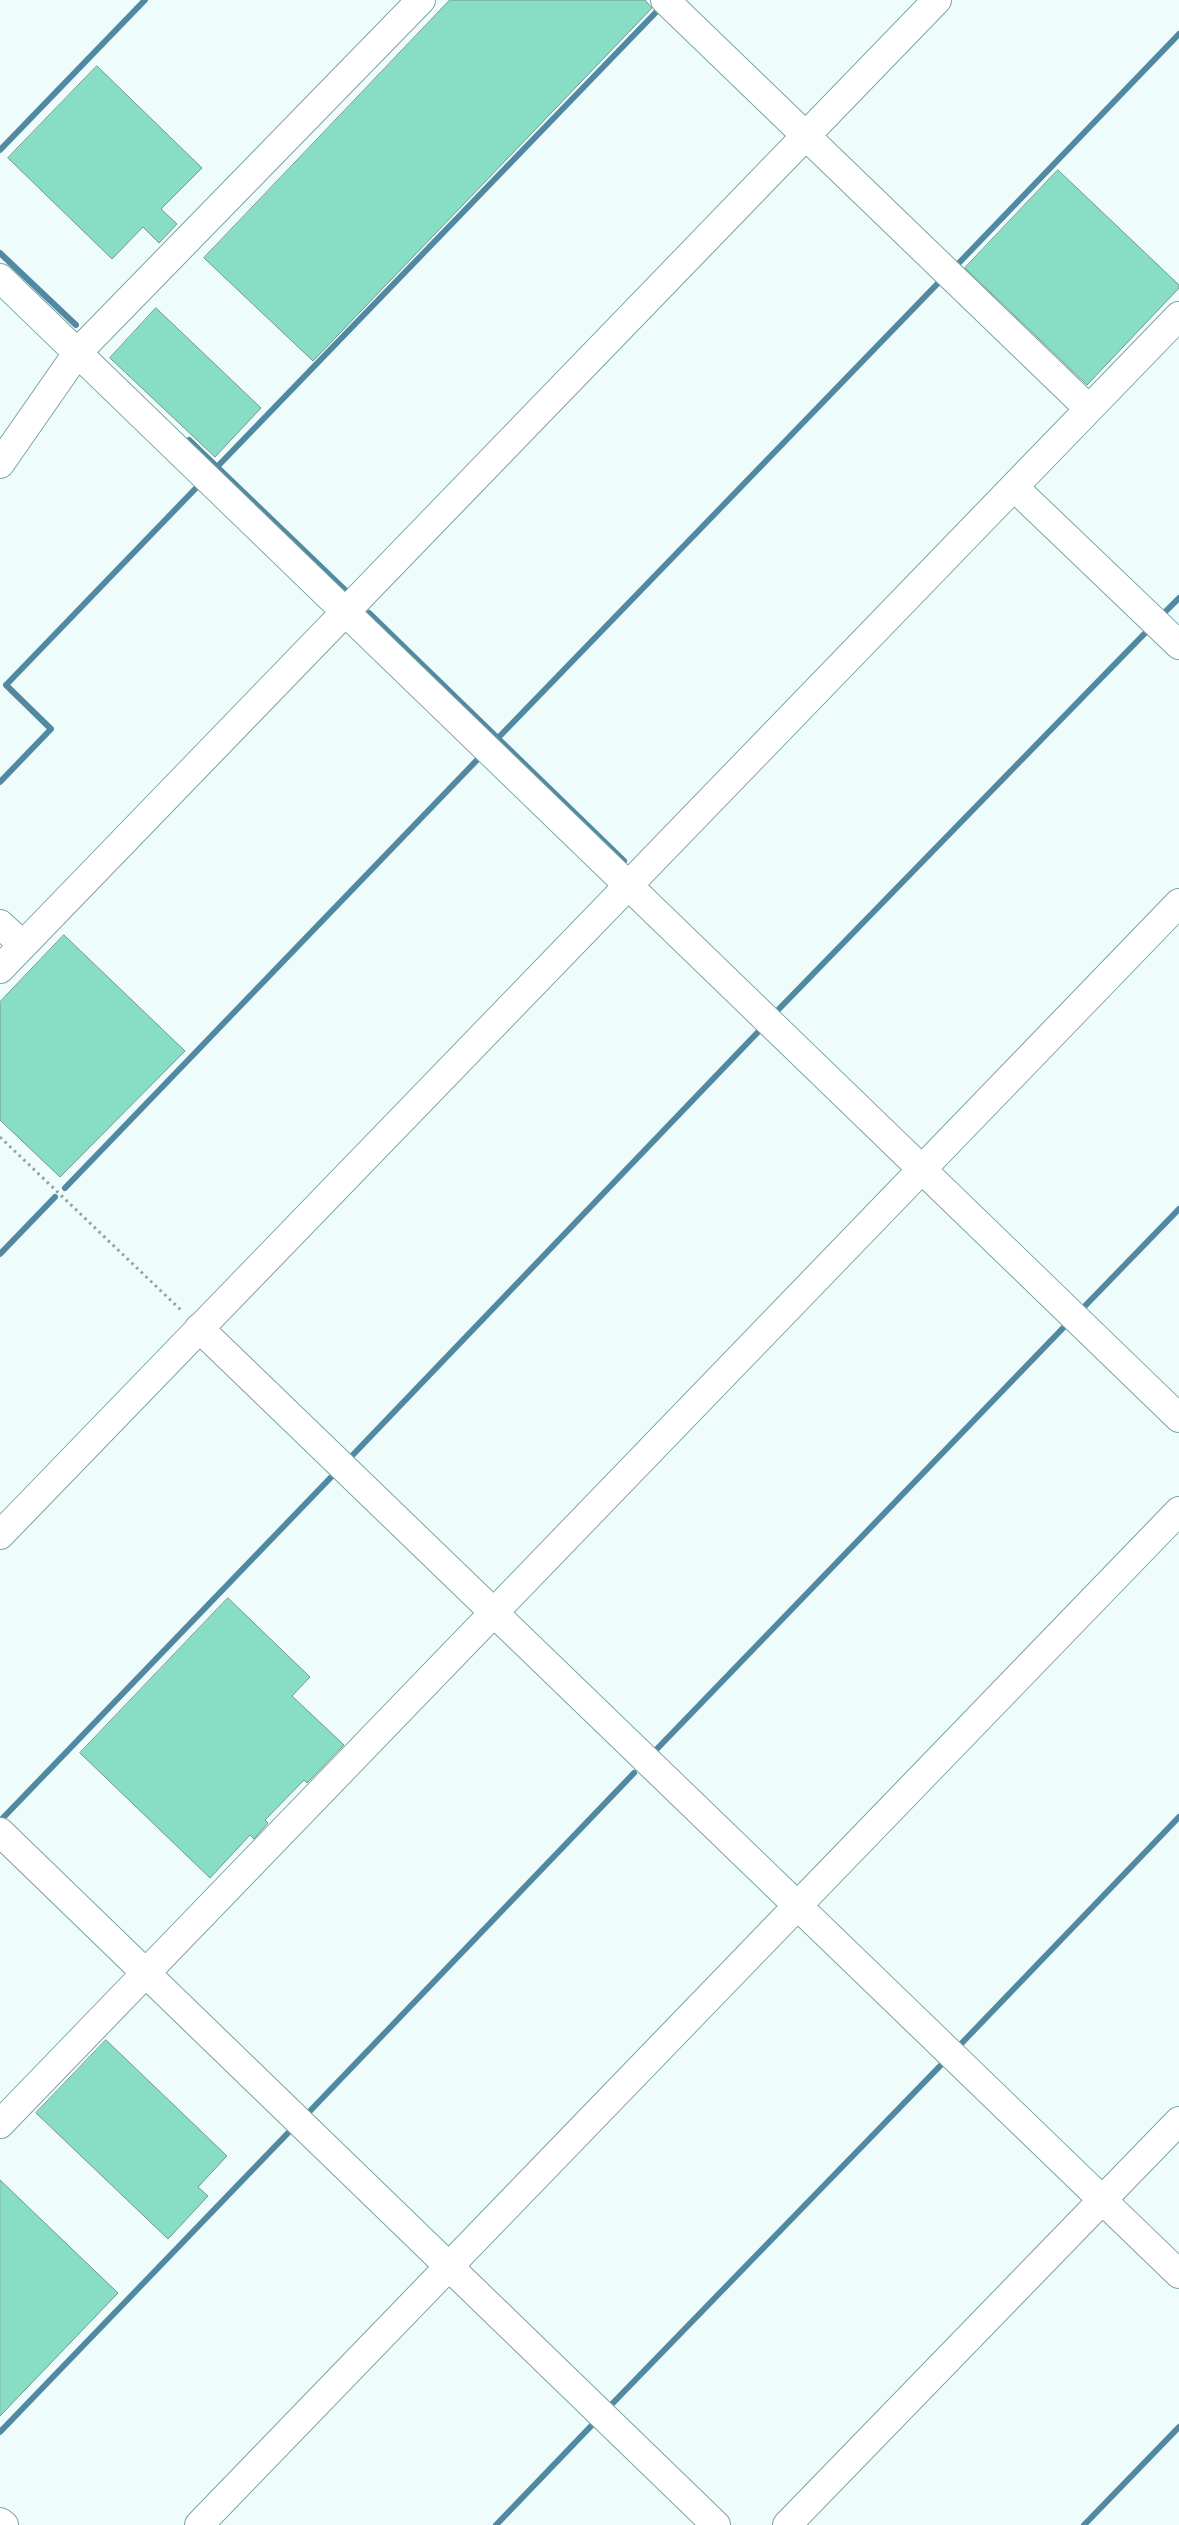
<!DOCTYPE html>
<html>
<head>
<meta charset="utf-8">
<style>
  body { margin:0 }
  canvas { display:block; background:#eefdfc }
</style>
</head>
<body>
<canvas width="1179" height="2525"></canvas>
<script>
const c = document.querySelector('canvas').getContext('2d');
c.lineJoin = 'round';
function strokePath(path, color, width, dash) { c.strokeStyle = color; c.lineWidth = width; c.lineCap = dash ? 'butt' : 'round'; c.setLineDash(dash || []); c.stroke(path); }
function fill(path, color) { c.fillStyle = color; c.fill(path, 'evenodd'); }
strokePath(new Path2D(`
  M0 150 145 0
  M0 253 76 325
  M955 267 1179 34
  M189 440 346 591
  M217 467 661 7
  M369 613 624 861
  M1160 617 1179 598
  M498 738 943 278
  M0 782 51 729 6 685 198 486
  M777 1011 1150 628
  M65 1188 478 759
  M0 1254 55 1197
  M1083 1308 1179 1209
  M347 1461 758 1032
  M654 1752 1064 1327
  M0 1821 337 1471
  M959 2046 1179 1817
  M309 2112 634 1773
  M611 2405 941 2065
  M0 2432 288 2133
  M496 2525 593 2424
  M1084 2525 1179 2427`), '#5089a1', 6);
const building = new Path2D(`
  M450 0H645L652 8 313 361 204 258Z
  M97 66 202 168 161 209 177 224 159 243 143 227 112 259 8 158Z
  M1058 170 1179 285V288L1087 385 965 268Z
  M156 308 261 408 215 457 110 358Z
  M64 935 185 1051 60 1177 0 1120V1002Z
  M228 1598 310 1677 292 1696 344 1745 307 1783 304 1780 265 1820 268 1823 254 1839 250 1835 210 1878 80 1753Z
  M106 2040 227 2156 198 2187 208 2196 168 2239 36 2113Z
  M0 2180 118 2293 0 2416Z`);
fill(building, '#88ddc5');
strokePath(building, '#76978d', 1);
const minor = new Path2D(`
  M665 0 1089 409
  M0 278 1179 1418
  M0 464 78 352 421 0
  M1014 487 1179 645
  M0 924 23 945
  M0 969 937 0
  M199 1328 1179 2274
  M0 1535 1179 316
  M0 1832 716 2525
  M0 2124 1179 903
  M0 2522 4 2525
  M199 2525 1179 1511
  M787 2525 1179 2121`);
strokePath(minor, '#7ea4a2', 30);
strokePath(new Path2D(`
  M0 1137 183 1312`), '#92a1a0', 3, [2.5, 4]);
strokePath(minor, '#fff', 28);
</script>
</body>
</html>
